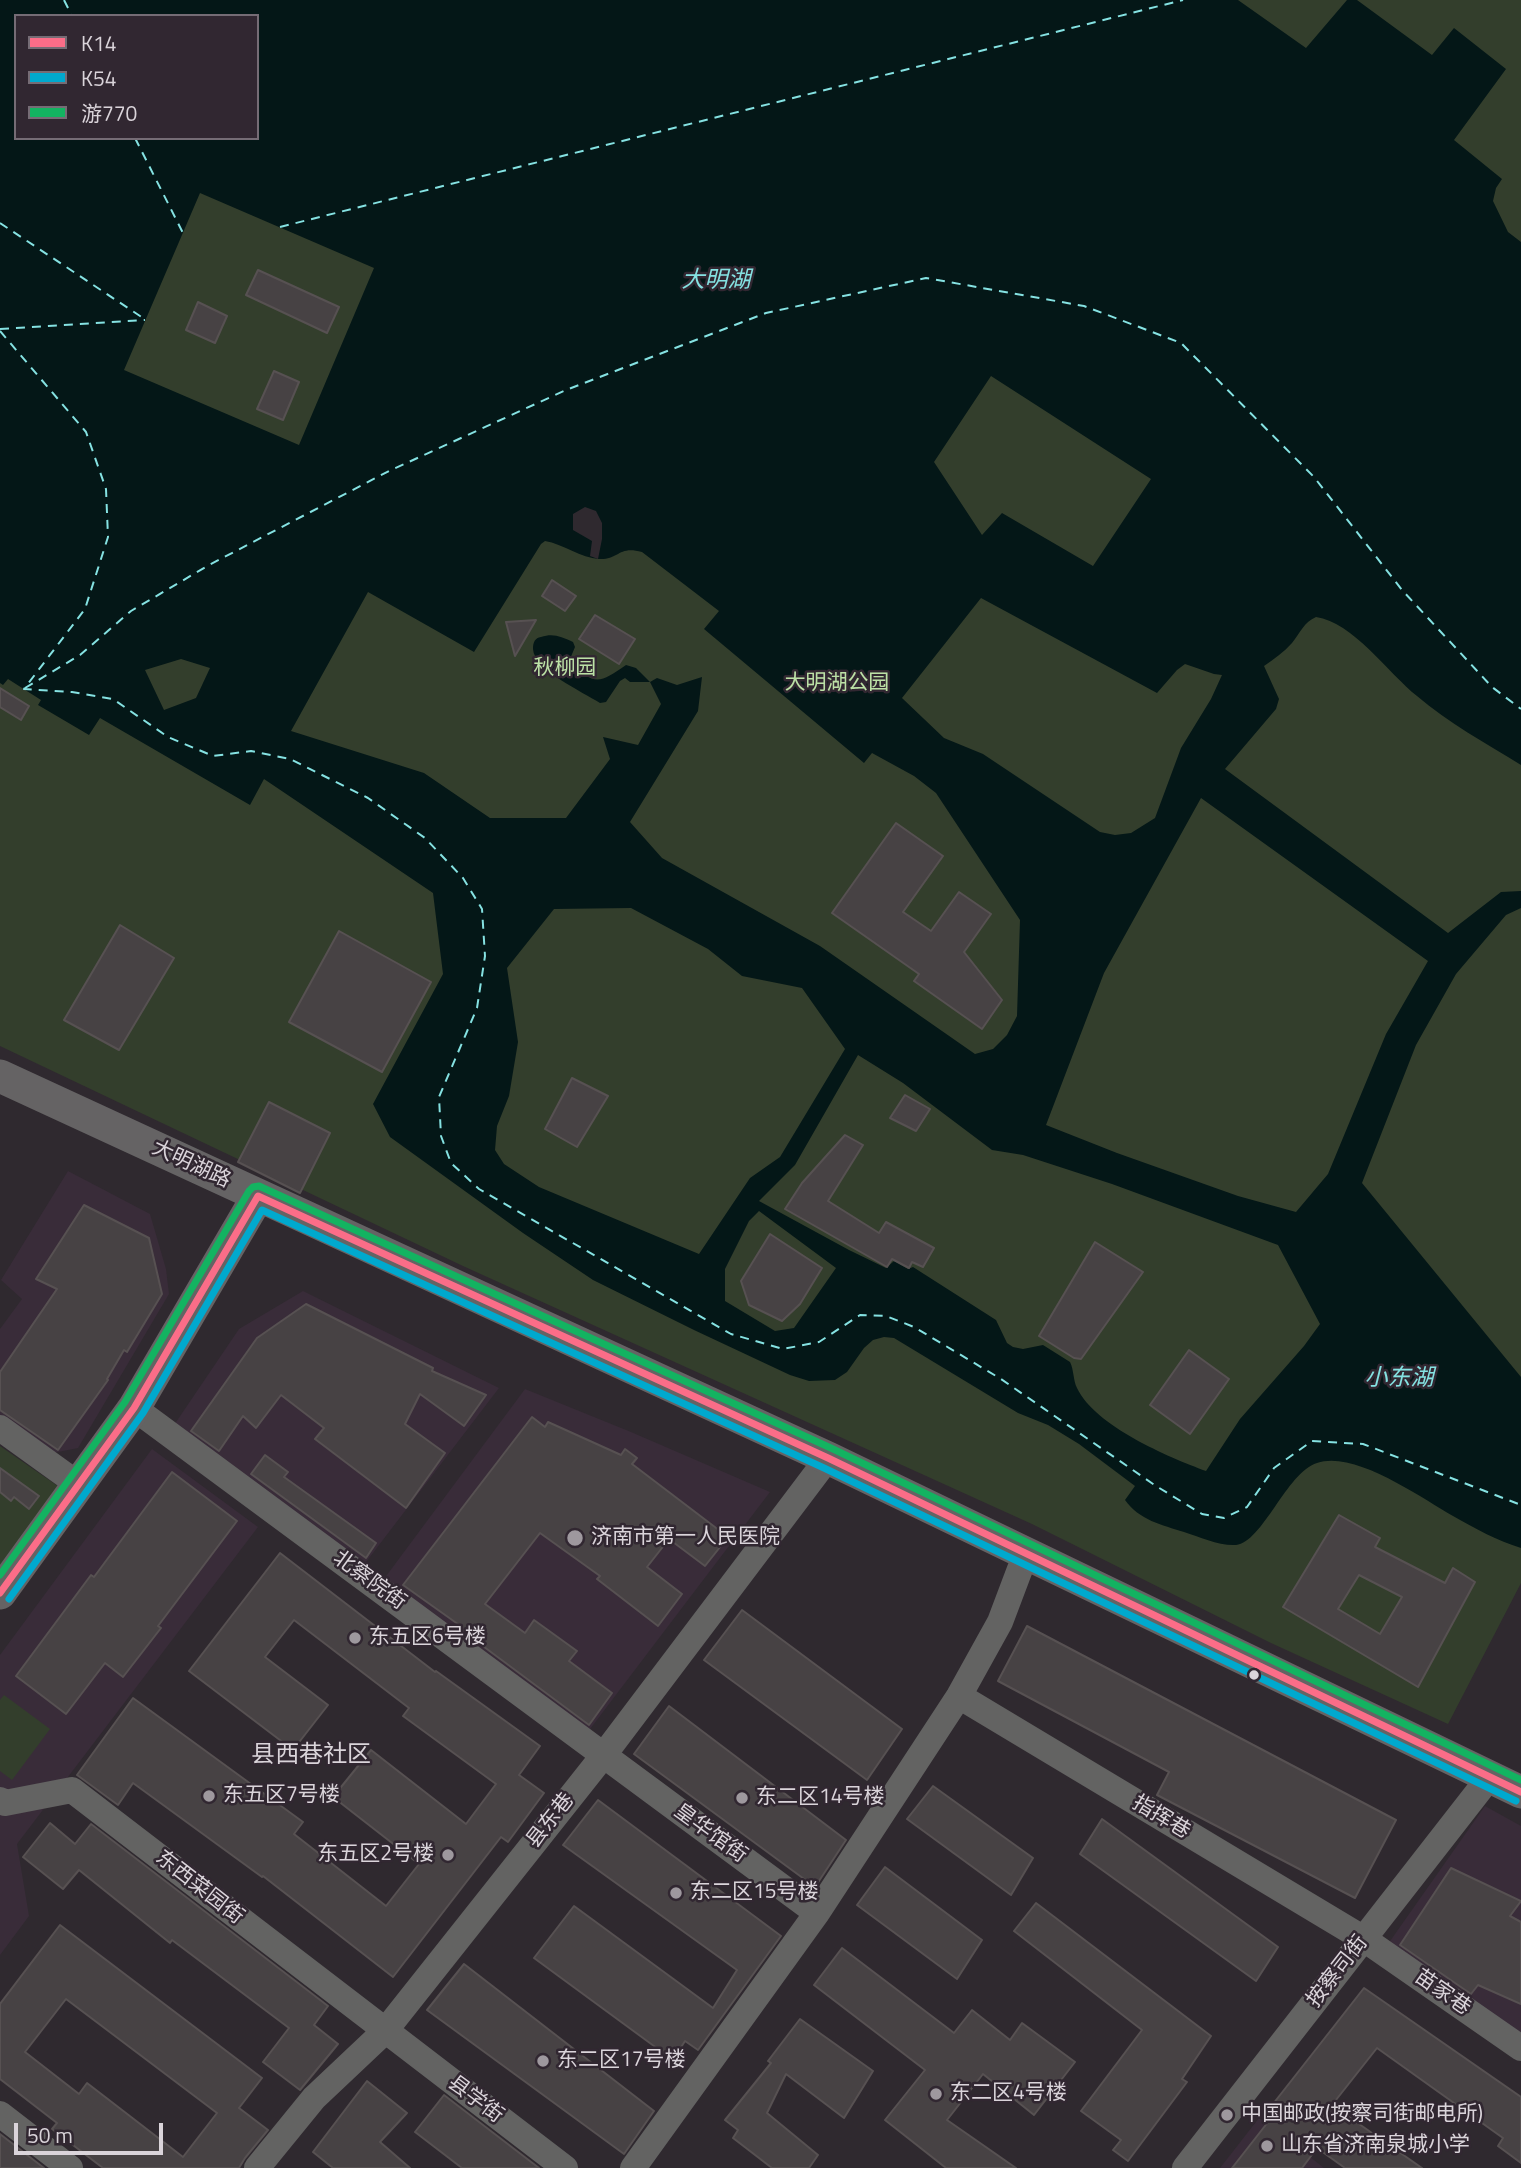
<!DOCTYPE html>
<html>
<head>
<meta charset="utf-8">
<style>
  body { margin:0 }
  #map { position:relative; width:1521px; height:2168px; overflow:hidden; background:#2f292f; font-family:"Titillium Web","Noto Sans SC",sans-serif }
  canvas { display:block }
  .legend { position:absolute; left:14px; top:14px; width:245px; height:126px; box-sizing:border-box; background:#312731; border:2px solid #756c75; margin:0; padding:9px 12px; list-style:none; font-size:21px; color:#dad4da }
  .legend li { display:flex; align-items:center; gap:14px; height:35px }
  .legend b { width:35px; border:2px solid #756c75 }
  .scale { position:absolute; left:14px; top:2123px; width:149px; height:32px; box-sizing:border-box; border:4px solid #dad4da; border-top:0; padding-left:9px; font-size:21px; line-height:24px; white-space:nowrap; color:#dad4da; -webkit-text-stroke:5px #312731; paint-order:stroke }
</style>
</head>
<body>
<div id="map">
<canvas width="1521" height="2168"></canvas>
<ul class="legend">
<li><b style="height:9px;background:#fb6d88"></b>K14</li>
<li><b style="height:9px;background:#00a9ce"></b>K54</li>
<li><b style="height:9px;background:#13b361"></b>游770</li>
</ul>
<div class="scale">50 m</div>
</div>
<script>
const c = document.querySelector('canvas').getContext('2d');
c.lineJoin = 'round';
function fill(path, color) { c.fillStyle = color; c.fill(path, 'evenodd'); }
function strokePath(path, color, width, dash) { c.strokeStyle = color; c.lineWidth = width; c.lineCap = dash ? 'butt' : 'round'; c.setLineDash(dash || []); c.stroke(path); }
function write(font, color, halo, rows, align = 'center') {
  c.font = font + ' "Titillium Web","Noto Sans SC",sans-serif'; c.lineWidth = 5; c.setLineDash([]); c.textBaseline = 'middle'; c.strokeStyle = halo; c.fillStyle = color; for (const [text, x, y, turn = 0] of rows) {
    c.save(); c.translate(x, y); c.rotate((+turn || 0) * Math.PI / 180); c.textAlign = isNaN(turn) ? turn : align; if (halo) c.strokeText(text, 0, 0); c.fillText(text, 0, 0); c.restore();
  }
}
fill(new Path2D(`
  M68 1171 150 1214 166 1269 169 1294 78 1448 53 1453 0 1417V1329L22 1299 1 1280Z
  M303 1291 499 1388 363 1566 170 1431 239 1329Z
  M525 1389 631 1432 770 1492 587 1733 381 1583Z
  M152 1449 258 1527 17 1844 29 1916 0 1955V1655Z
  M1485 1806 1521 1826V2035L1388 1944Z
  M1259 2118 1267 2123 1324 2168H1220Z`), '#392c39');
fill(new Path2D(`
  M0 0H1521V1583L1448 1724 1271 1643 1032 1524 463 1266 0 1046ZM16 16H257V138H16Z
  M0 1446 62 1489 0 1576Z
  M4 1695 50 1729 12 1780 0 1771V1700Z`), '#333e2c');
fill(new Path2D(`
  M0 0H1238L1306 48 1347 0H1357L1432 55 1454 28 1506 69 1454 140 1502 179 1496 188 1493 201 1508 232 1521 242V765C1487 744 1447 722 1417 696 1388 673 1353 622 1316 617 1304 622 1300 633 1292 643 1284 652 1274 659 1264 666L1279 699 1276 709 1225 769 1448 933 1501 892 1521 891V908L1506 915 1456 974 1416 1045 1362 1183 1521 1377V1548C1498 1541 1474 1528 1453 1516 1421 1498 1355 1450 1317 1463 1286 1473 1263 1542 1236 1545 1219 1546 1200 1537 1184 1532 1162 1525 1139 1520 1125 1500L1135 1486 1079 1444 1048 1425 1018 1413 894 1338 884 1337 873 1340 864 1348 847 1372 835 1380 809 1381 790 1375 694 1330 593 1280 523 1233 390 1137 373 1104 443 974 433 893 264 779 250 805 100 718 89 735 38 705 41 700 8 679 3 685 0 683ZM16 16H257V138H16ZM200 193 374 268 299 445 124 370ZM991 376 1151 479 1093 566 1002 513 982 535 934 462ZM545 541C563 544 581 558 599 559 619 560 618 545 642 552L719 611 704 629 864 763 872 753 914 776 936 793 1020 920 1017 1016 1007 1035 993 1049 975 1054 820 946 662 858 630 822 698 711 702 677 677 685 657 678 650 682 636 668 626 665C601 682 595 687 571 663L570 659 575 647 573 642C561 637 554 633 541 637 535 638 533 642 533 649 534 670 583 692 600 703L606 702 620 681 625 678 630 682H650L661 704 638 745 603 737 610 759 566 818H490L424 773 291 731 368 592 474 652 541 544ZM981 598 1157 693 1177 670 1185 664 1214 674 1222 675 1211 699 1181 748 1155 818 1131 833 1115 835 1100 832 983 754 944 738 902 698ZM181 659 210 668 196 698 164 710 145 670ZM1201 798 1428 961 1386 1034 1328 1174 1296 1212 1238 1196 1117 1153 1046 1125 1104 973ZM631 908 708 949 742 976 802 988 845 1049 780 1157 750 1178 699 1254 539 1187 504 1164 495 1150 497 1126 509 1096 518 1042 507 968 554 909ZM858 1055 903 1083 992 1150 1023 1155 1112 1184 1278 1245 1320 1324 1304 1346 1240 1419 1206 1471C1168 1457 1095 1426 1077 1388 1073 1380 1074 1370 1070 1362L1043 1345 1023 1349 1013 1347 1007 1343 996 1320 913 1267 908 1269 894 1261 886 1268 849 1250 759 1201 795 1165ZM759 1211 836 1268 794 1328 775 1331 725 1301V1269L749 1221Z`), '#041717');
fill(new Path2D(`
  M585 507 596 511 602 523V539L598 559 590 556 592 541 573 530V514Z`), '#2f292f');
strokePath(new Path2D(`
  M64 0 72 16
  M135 138 183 233
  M0 223 146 320
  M280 227 1183 0
  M0 329 145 320
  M0 331 86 432 106 489 108 537 85 609 24 689 72 692 113 699 168 737 213 756 251 751 290 759 368 798 425 838 463 878 482 909 485 956 477 1008 439 1097 441 1136 451 1163 479 1189 731 1334 783 1349 819 1342 860 1315 886 1316 914 1327 1001 1379 1156 1486 1202 1514 1224 1518 1247 1507 1274 1468 1312 1441 1363 1444 1521 1505
  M25 688 80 655 131 611 209 565 389 471 566 390 766 313 926 278 1084 306 1181 343 1314 477 1402 590 1492 687 1521 709`), '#85e2e2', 2, [9, 7]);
const building = new Path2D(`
  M258 270 339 307 327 333 246 295Z
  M198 302 227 316 215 343 186 330Z
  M274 371 299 382 283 420 257 409Z
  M552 580 576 596 565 611 542 596Z
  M595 615 635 639 619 664 579 639Z
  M536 620 515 656 506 622Z
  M0 688 29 706 21 720 0 707Z
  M896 823 943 856 903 912 931 931 959 892 991 914 964 952 1002 1000 982 1029 914 981 919 974 832 913Z
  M120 925 174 958 119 1050 64 1020Z
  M339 931 431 982 382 1072 289 1022Z
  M572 1078 608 1096 577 1147 545 1129Z
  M905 1095 930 1109 916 1131 890 1118Z
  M269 1102 330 1133 300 1193 238 1162Z
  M845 1135 863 1145 828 1201 879 1233 886 1222 934 1248 923 1267 912 1262 909 1268 892 1259 887 1267 785 1209 802 1183Z
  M84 1205 149 1238 162 1294 127 1352 124 1350 107 1379 108 1380 58 1450 0 1410V1372L57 1289 36 1279Z
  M770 1234 822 1268 800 1304 782 1321 749 1305 741 1281Z
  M1095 1242 1143 1272 1081 1359 1074 1358 1039 1336Z
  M306 1304 433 1368 432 1371 486 1395 464 1426 420 1394 405 1424 445 1453 406 1508 315 1439 324 1428 281 1395 256 1428 243 1416 219 1451 191 1431 257 1338Z
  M1189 1350 1229 1379 1190 1434 1150 1405Z
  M532 1417 545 1427 548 1422 621 1455 625 1449 637 1458 632 1464 728 1537 705 1566 669 1539 647 1567 682 1594 658 1626 597 1579 600 1576 540 1533 485 1604 525 1633 534 1620 577 1651 569 1661 612 1693 589 1725 460 1629 462 1627 403 1585Z
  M265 1455 288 1472 284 1477 376 1543 366 1558 251 1474Z
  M0 1468 39 1496 29 1509 14 1497 11 1501 0 1492Z
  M172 1472 237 1521 158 1626 161 1628 123 1677 105 1663 66 1714 16 1676 91 1575 94 1577Z
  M1339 1515 1380 1538 1375 1547 1445 1583 1453 1568 1475 1582 1418 1687 1283 1607ZM1359 1575 1402 1597 1380 1634 1338 1609Z
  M280 1553 435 1672 436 1671 540 1746 519 1775 544 1793 508 1842 501 1837 393 1977 263 1876 262 1877 133 1783 118 1805 77 1775 133 1698 303 1822 294 1834 386 1906 419 1864 333 1797 371 1750 466 1824 496 1784 403 1716 409 1708 294 1620 265 1657 328 1705 293 1750 189 1671Z
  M742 1610 902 1729 867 1780 704 1660Z
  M1027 1626 1396 1820 1355 1898 1157 1795 1169 1772 998 1681Z
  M669 1706 846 1840 815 1887 634 1754Z
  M933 1786 1033 1858 1011 1895 907 1819Z
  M598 1800 781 1936 698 2050 685 2041 673 2060 534 1958 574 1906 713 2008 737 1970 563 1845Z
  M1102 1819 1278 1947 1256 1981 1080 1854Z
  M50 1823 75 1844 91 1824 328 2006 314 2025 338 2044 300 2090 263 2062 289 2028 172 1940 170 1943 79 1870 63 1889 23 1857Z
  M885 1867 982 1940 957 1979 857 1905Z
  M1451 1868 1521 1901 1510 1916 1521 1922V2004L1478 1985 1471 1994 1400 1945Z
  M1036 1903 1211 2036 1182 2079 1187 2082 1128 2161 1113 2150 1121 2140 1081 2111 1142 2030 1014 1931Z
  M60 1925 262 2078 239 2108 268 2130 245 2158 239 2168H103L52 2129 57 2123 0 2079V2004ZM66 1999 217 2113 183 2157 87 2083 79 2094 25 2052Z
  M842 1948 954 2033 972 2010 1010 2040 1022 2023 1075 2062 1034 2115 983 2074 947 2120 1016 2168H946L885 2120 925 2070 814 1985Z
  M464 1964 654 2111 624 2154 427 2010Z
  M1364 1988 1521 2097V2163L1498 2146 1503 2138 1377 2048 1332 2105 1422 2168H1345L1317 2148 1302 2168H1232L1279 2108 1273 2104Z
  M800 2019 873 2071 844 2118 786 2074 767 2113 818 2155 809 2168H772L733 2138 738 2130 725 2120 771 2063 768 2061Z
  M367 2081 407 2113 380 2142 410 2168H333L313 2152Z
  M444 2095 539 2168H462L415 2132Z
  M0 2134 44 2168H0Z`);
fill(building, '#474244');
strokePath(building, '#575152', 2);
strokePath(new Path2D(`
  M134 1408 817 1913
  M0 1428 79 1485
  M959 1696 1364 1939 1521 2048
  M0 1800 5 1803 72 1790 565 2168
  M0 2114 70 2168
  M257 2168 314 2098 385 2031 603 1756 828 1458
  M633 2168 817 1913 959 1696 1000 1622 1020 1569
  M1185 2168 1485 1783 1486 1774`), '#636362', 26);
strokePath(new Path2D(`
  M0 1076 828 1458 1521 1792
  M0 1593 134 1408 258 1196`), '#656364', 33);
strokePath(new Path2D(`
  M0 1593 134 1408 258 1196 828 1458 1521 1792`), '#fb6d88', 7);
strokePath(new Path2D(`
  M9 1599 143 1413 262 1210 824 1468 1516 1801`), '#00a9ce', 7);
strokePath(new Path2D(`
  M0 1575 125 1402 249 1191 253 1187 259 1186 833 1449 1521 1780`), '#13b361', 7);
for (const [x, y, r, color] of [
  [575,1538,9,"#9e989e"],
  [355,1638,7,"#9e989e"],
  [1254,1675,6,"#dad4da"],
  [209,1796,7,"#9e989e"],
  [742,1798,7,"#9e989e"],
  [448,1855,7,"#9e989e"],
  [676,1893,7,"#9e989e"],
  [543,2061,7,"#9e989e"],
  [936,2094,7,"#9e989e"],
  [1227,2115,7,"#9e989e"],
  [1267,2146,7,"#9e989e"]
]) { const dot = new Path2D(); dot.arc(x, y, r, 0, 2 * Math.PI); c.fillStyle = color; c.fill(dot); strokePath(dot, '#312731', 2.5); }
write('21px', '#bce1a6', '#312731', [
  ["秋柳园",565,669],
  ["大明湖公园",837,684]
]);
write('21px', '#dad4da', '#312731', [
  ["大明湖路",191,1165,25],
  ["北察院街",369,1581,36],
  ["指挥巷",1161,1818,31],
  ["县东巷",551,1821,-52],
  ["皇华馆街",710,1834,36],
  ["东西菜园街",199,1888,38],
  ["按察司街",1338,1972,-52],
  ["苗家巷",1442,1993,35],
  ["县学街",475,2100,37]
]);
write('21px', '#dad4da', '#312731', [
  ["济南市第一人民医院",591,1538],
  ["东五区6号楼",369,1638],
  ["东五区7号楼",223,1796],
  ["东二区14号楼",756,1798],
  ["东五区2号楼",434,1855,"right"],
  ["东二区15号楼",690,1893],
  ["东二区17号楼",557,2061],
  ["东二区4号楼",950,2094],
  ["中国邮政(按察司街邮电所)",1241,2115],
  ["山东省济南泉城小学",1281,2146]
], 'left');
write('italic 23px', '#85e2e2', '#312731', [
  ["大明湖",716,281],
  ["小东湖",1399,1379]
]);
write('24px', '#dad4da', '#312731', [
  ["县西巷社区",311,1756]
]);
</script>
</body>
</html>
